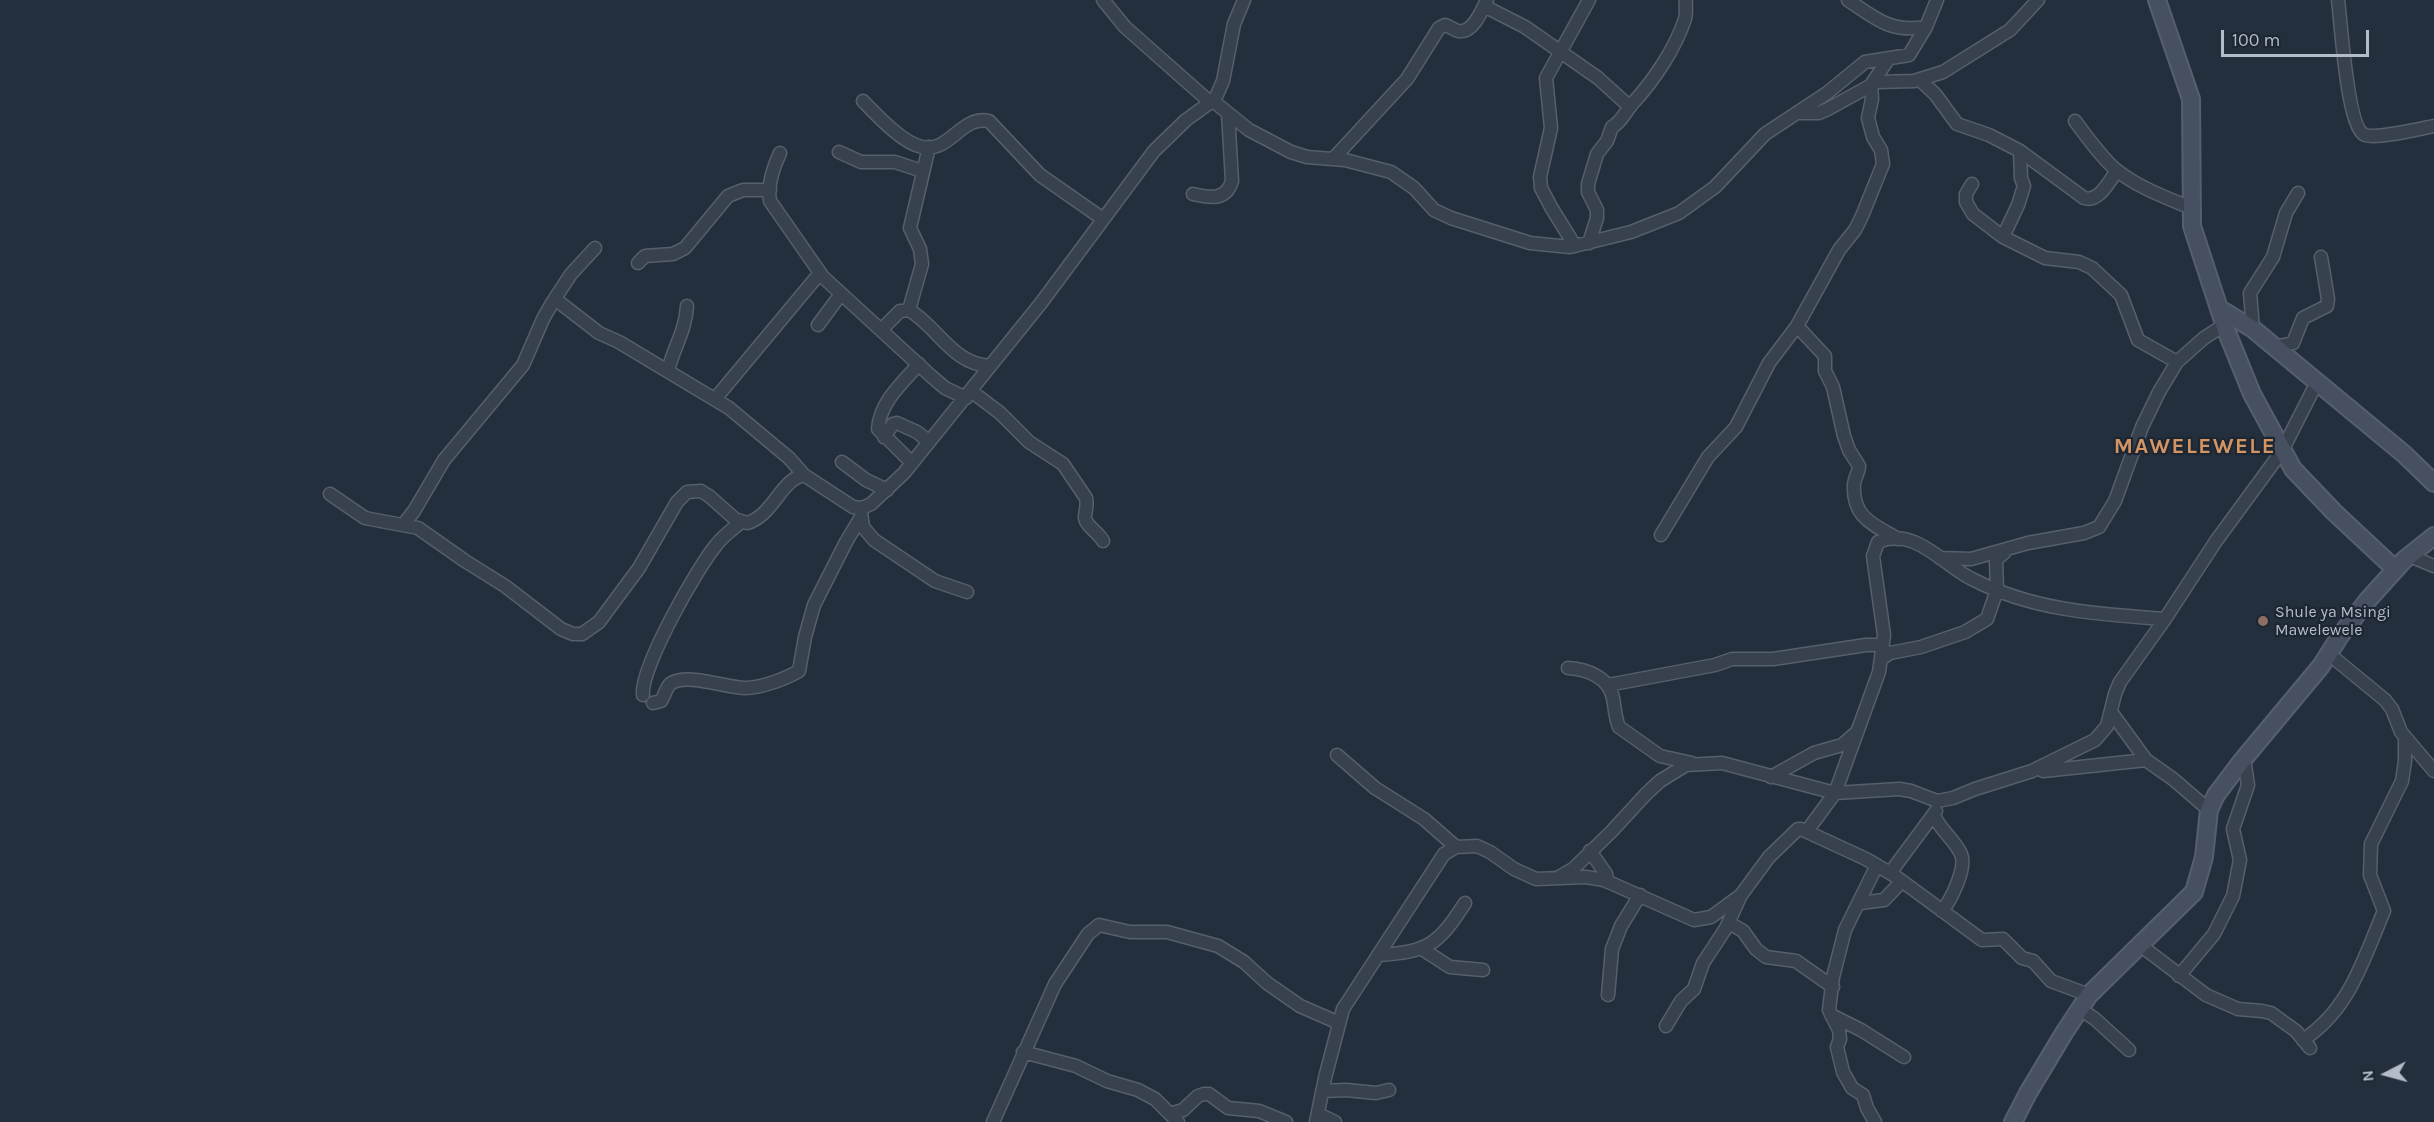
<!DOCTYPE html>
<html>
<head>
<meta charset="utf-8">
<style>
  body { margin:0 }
  #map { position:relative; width:2434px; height:1122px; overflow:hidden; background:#242f3e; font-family:Karla,sans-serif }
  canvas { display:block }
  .north { position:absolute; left:2356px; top:1044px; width:60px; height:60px; -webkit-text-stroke:4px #1d2633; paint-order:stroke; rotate:264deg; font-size:16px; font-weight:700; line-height:24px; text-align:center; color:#b4bcc9 }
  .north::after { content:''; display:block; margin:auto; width:21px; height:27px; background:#b4bcc9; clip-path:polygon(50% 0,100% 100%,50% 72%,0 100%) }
  .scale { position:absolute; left:2221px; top:30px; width:148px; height:27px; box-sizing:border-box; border:3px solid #b4bcc9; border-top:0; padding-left:8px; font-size:18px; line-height:21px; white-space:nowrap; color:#b4bcc9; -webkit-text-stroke:4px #1d2633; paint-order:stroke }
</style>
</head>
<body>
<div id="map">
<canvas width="2434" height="1122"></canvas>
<div class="north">N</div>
<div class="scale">100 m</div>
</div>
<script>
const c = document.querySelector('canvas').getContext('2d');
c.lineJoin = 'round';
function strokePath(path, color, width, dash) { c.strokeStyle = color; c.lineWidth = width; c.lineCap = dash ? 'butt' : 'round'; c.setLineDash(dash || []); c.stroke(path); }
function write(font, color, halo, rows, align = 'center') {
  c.font = font + ' Karla,sans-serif'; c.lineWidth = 4.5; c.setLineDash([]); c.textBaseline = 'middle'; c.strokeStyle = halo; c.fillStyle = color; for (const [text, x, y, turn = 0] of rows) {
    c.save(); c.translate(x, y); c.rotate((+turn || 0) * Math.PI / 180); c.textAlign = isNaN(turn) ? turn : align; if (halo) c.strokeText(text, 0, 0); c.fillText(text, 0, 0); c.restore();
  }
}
const street = new Path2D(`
  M1103 0 1125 27 1211 103
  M1848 0C1876 19 1891 33 1926 27
  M2338 0C2341 22 2347 128 2365 135 2377 139 2419 129 2434 126
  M1484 6 1525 27 1598 78 1630 107
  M1920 80 1935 94 1957 124 1989 135 2020 151 2084 198C2099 203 2109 181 2117 171
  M863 101C877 115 902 143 922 147 950 153 961 115 989 121L1040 175 1103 219
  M1213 101 1249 130 1291 152 1307 157 1345 160 1391 172 1414 188 1434 210 1451 218 1530 243 1570 247 1631 232 1679 213 1715 187 1765 134 1827 93 1865 62 1909 55 1926 27 1937 0
  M1798 113H1819L1828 109 1877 82 1914 81 1943 72 2010 30 2038 0
  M2075 121C2086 136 2102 158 2115 169 2137 187 2165 197 2191 208
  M839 152 861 162H895L922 171
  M780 153C774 166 767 186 770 201L823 277 931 376 945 388 966 398
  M1333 159 1407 79 1439 28 1445 25C1449 26 1454 30 1458 31 1473 34 1482 10 1487 0
  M1972 184 1966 194V202L1973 214 2003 237 2045 258 2079 262 2092 268 2121 295 2138 340 2177 362
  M1193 194C1210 198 1226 201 1232 181L1228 113
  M2003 237 2018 205 2024 186 2021 178 2020 151
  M1589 243 1597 218V210L1588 192V184L1597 154 1607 141 1612 127C1623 121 1625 111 1633 103 1654 80 1675 49 1685 19 1687 13 1685 6 1686 0
  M1575 246 1551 207 1541 188 1540 177 1551 128 1546 78 1589 0
  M638 263 645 256 673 254 685 248 728 196 743 190H770
  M555 299 599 333 619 342 729 408 789 458 804 475
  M909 310 922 264 920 249 910 228 929 147
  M818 325 841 294
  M1797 326 1825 356V371L1833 387 1844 436 1849 450 1859 466C1859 472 1855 477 1854 484 1852 518 1873 524 1898 539
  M2253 329 2250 293 2273 257 2286 213 2298 193
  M881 330 900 311 909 310C938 327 952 364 990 366
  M2274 347 2293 343 2303 318 2327 306 2328 299 2321 257
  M668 371C673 349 686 330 687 306
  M971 391 1000 413 1029 442 1063 464 1086 498C1088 506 1085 511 1085 518 1086 526 1099 533 1103 541
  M715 399 820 273
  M884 437 893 424 897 423 917 432 928 441
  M842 462 866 480 887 490
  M912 463 878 429C880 402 902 383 919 364
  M330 494 365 518 418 528 465 561 505 586 561 629 573 634H582L599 622 639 568 677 502 687 492 701 491 709 496 735 519 747 523C773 516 781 479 804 475L853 507 862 508 871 504 904 473 1041 303 1154 151 1186 120 1215 99 1223 81 1234 24 1244 0
  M861 512 863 527 874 540 935 581 967 592
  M403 525 414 511 444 460 523 365 543 319 552 303 571 274 595 248
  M1661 535 1708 457 1736 427 1769 363 1797 326 1839 250 1855 230 1862 216 1883 164 1881 150 1873 137 1868 118 1872 99 1871 85 1889 58
  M2410 556 2434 566
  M1940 558 1971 559 2028 543 2084 533 2099 527 2115 501 2142 427 2159 392 2177 362 2204 338 2224 325
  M2329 654 2385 700 2392 709 2401 732 2434 771
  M1881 659 1890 653 1921 647 1965 632 1987 619 1997 590 1996 560 2005 552
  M1568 668C1588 669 1609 678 1613 698 1615 708 1615 718 1619 727L1660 756 1692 763
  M1608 685 1715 665 1732 659H1773L1866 645H1883
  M643 695C640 668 698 566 717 544 724 535 733 529 741 522
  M653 703 661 701C664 697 666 688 670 684 686 672 727 688 745 688 761 688 785 679 799 671L805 637 814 605 846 542 861 517
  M2111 712 2146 760 2173 779 2209 810
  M1337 755 1375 788 1424 819 1456 847
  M2043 771 2146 760
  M1771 777 1814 753 1842 745 1857 732
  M1934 815C1940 830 1954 839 1961 854 1967 868 1951 900 1942 911
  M1807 831 1835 793 1879 672 1884 635 1873 556 1878 542C1915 526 1943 565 1972 579 2034 611 2097 614 2165 619
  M1590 851 1606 874 1608 882
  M1890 873 1936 811
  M1559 877 1573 869 1611 832 1646 794 1660 781 1686 765 1722 763 1835 793 1899 789 1911 791 1937 801 1953 798 1975 789 2032 771 2095 740 2107 726 2115 694 2120 682 2165 619 2216 541 2282 451 2317 382
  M1860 903 1884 900 1902 881
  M1729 923 1743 931 1756 949 1766 957 1796 961 1833 987
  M2140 945 2206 995 2238 1009 2262 1011 2271 1013 2296 1031 2310 1048
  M1422 949 1450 967 1483 970
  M1378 955C1428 952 1438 945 1465 903
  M2179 976 2214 934 2233 896 2240 860 2233 829 2248 785 2244 759
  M1608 995 1612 949 1621 926 1640 895
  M2080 1009 2095 1019 2129 1050
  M1831 1015 1861 1030 1904 1057
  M1666 1026 1681 1001 1694 989 1703 963 1726 928 1740 897
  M2303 1040C2350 1009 2363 960 2384 911L2370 875 2371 844 2402 781 2405 761V738
  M1023 1052 1076 1066 1107 1081 1138 1090 1155 1099 1178 1122
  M1322 1091 1346 1090 1376 1093 1389 1090
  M1170 1114 1183 1110 1198 1096 1204 1094H1209L1228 1108 1259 1111 1286 1122
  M1318 1114 1335 1122
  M993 1122 1055 984 1088 934 1099 925 1130 932H1167L1218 946 1244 962 1267 983 1300 1006 1339 1023
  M1316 1122 1325 1078 1343 1009 1444 854 1456 847 1477 846 1490 852 1514 869 1536 879 1586 877 1604 880 1694 920 1711 917 1741 895 1769 857 1798 829H1801L1866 859 1895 876 1982 940 2003 939 2022 958 2033 961 2051 981 2089 995
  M1875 1122 1867 1108 1863 1095 1852 1088 1843 1072 1837 1047 1840 1039 1839 1030 1829 1010 1833 977 1845 930 1877 865`);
const secondary = new Path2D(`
  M2157 0 2191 99 2192 226 2226 330 2252 394 2293 469 2334 512 2395 569
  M2220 309 2253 329 2404 454 2434 483
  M2013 1122 2028 1093 2064 1033 2089 995 2194 892 2204 857 2209 810 2216 795 2241 762 2321 666 2340 636 2367 601 2404 560 2434 536`);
strokePath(street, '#565f6c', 15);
strokePath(secondary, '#565f6c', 20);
strokePath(street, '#38414e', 12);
strokePath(secondary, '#465061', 16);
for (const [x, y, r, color] of [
  [2263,621,6,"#8d6e63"]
]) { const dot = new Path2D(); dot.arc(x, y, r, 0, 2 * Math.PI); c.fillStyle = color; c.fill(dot); strokePath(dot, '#1d2633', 2); }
write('16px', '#b4bcc9', '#1d2633', [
  ["Shule ya Msingi",2275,612],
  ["Mawelewele",2275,630]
], 'left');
c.letterSpacing = '1.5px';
write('bold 22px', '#d59563', '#1d2633', [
  ["MAWELEWELE",2195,447]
]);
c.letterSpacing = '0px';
</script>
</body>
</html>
